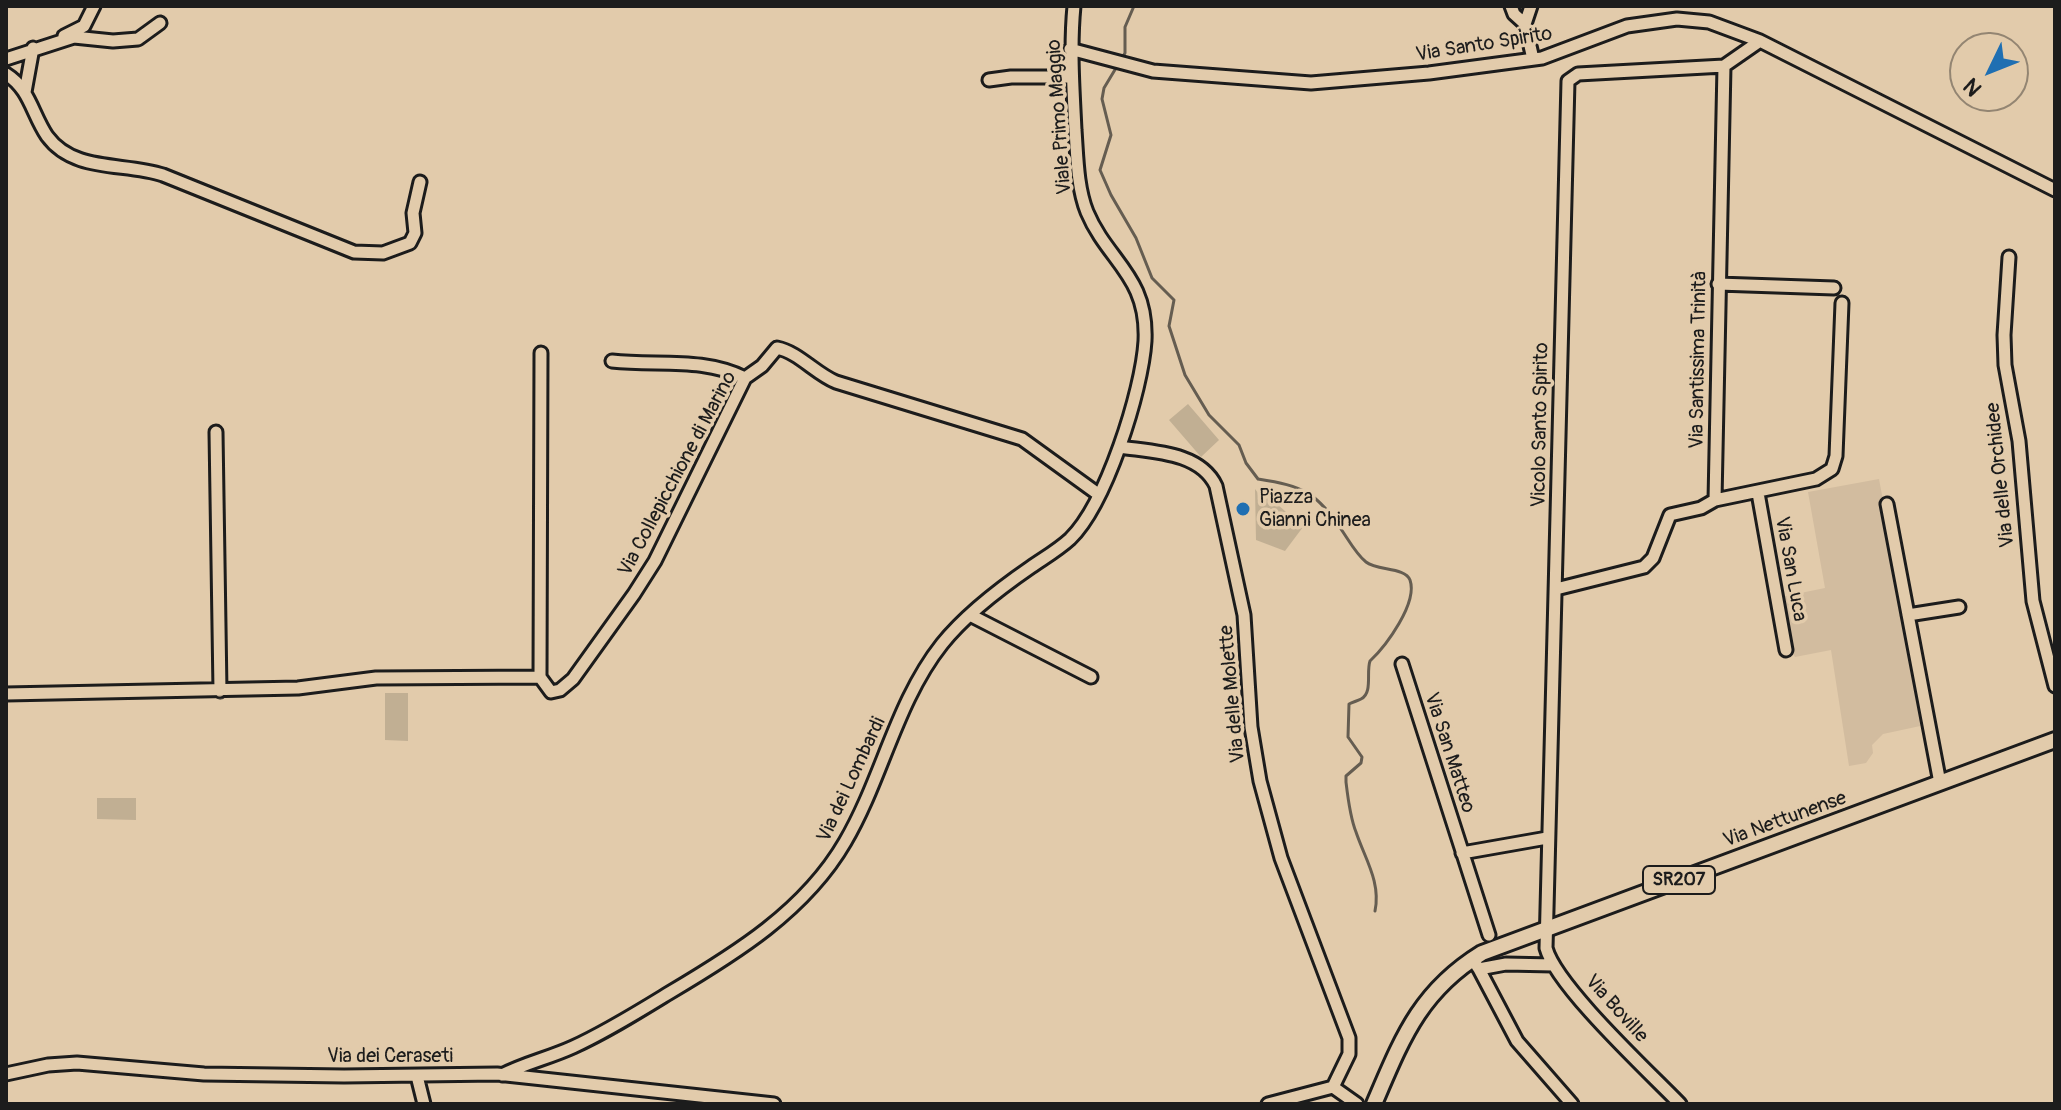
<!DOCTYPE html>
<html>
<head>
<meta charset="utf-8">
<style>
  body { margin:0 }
  #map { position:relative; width:2061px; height:1110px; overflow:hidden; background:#e2cbab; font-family:Pangolin,sans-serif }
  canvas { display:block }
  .frame { position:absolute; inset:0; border:8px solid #1c1c1c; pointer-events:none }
  .north { position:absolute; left:1949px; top:32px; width:80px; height:80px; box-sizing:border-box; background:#e2cbab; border:2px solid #938572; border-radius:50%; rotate:227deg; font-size:22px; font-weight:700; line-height:32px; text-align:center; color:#1c1c1c }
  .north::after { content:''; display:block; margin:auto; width:28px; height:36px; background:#1f6fb2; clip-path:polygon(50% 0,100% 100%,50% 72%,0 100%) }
</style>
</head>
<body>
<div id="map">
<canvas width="2061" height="1110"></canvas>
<div class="frame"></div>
<div class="north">N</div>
</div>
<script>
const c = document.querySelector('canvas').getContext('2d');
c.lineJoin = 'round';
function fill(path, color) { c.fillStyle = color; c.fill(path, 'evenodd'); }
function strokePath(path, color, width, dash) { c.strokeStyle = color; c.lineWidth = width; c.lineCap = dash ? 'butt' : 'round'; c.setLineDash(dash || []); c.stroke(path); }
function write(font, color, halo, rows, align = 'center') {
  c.font = font + ' Pangolin,sans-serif'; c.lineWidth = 7; c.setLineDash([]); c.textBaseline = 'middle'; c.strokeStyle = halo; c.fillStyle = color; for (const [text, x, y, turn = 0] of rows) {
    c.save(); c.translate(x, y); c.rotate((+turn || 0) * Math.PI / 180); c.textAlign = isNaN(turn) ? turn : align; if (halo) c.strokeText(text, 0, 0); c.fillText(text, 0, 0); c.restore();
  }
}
fill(new Path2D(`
  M1879 479 1925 725 1883 734 1872 745 1873 753 1866 763 1849 766 1831 650 1795 657 1790 649 1781 597 1825 588 1808 492Z`), '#d2bc9f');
fill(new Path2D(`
  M1188 404 1219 440 1201 457 1169 420Z
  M1255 489 1261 497 1268 496 1303 527 1285 551 1256 540Z
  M385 693H408V741L385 740Z
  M97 798H136V820L97 819Z`), '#c1af93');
strokePath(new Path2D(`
  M1134 6 1125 27V53L1104 88 1102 99 1111 135 1100 170 1111 195 1136 238 1152 278 1174 300 1169 326 1185 375 1209 415 1239 445 1246 463 1258 479C1303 486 1317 492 1343 532 1349 541 1357 555 1366 562 1377 571 1405 567 1410 580 1418 603 1386 646 1370 661 1366 672 1373 693 1361 699 1357 701 1353 702 1349 704L1348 737 1362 757 1361 763 1346 776V782C1348 799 1350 817 1356 832 1365 859 1381 882 1375 911`), '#655d51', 3);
const minor = new Path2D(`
  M1511 6 1514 14 1525 24
  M1531 6 1525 24 1533 59
  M64 36 84 26 94 6
  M1070 49 1153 71 1311 83 1429 73 1542 58 1627 26 1677 19 1709 22 1760 41 2055 190
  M6 59 74 37 113 41 138 39 160 23
  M6 74C30 89 32 114 47 136 74 173 124 162 163 175L354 252 383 253 410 243 415 233 413 213 420 182
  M989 80 1011 77H1072
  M25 92 33 48
  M2009 257 2004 335 2005 365 2019 441 2033 601 2055 686
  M1718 284 1834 288
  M541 353 540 677 551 692 560 690 573 679 634 594 655 561 745 378 762 366 777 348C798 352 816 374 836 382L1022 439 1098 494
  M612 361C658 366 703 357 745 378
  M216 432 220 691
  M1120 447C1153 452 1200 452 1216 486L1244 615 1251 727 1260 781 1281 858 1349 1038V1054L1333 1087
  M1758 493 1786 650
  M1715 500 1816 479 1832 469 1836 456 1842 303
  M1887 504 1940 783
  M1556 589 1644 567 1653 558 1670 515 1701 508 1715 500 1724 66 1760 41
  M970 615 1091 677
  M1908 615 1959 607
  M1402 664 1489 935
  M6 694 298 688 376 678 540 677
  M1462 853 1547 838
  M1477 966 1479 969 1506 964 1553 965
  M1479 969 1517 1041 1572 1104
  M6 1074 48 1065 77 1063 204 1074 344 1076 497 1074 774 1104
  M502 1075C525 1063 549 1058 573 1047 606 1032 638 1012 669 993 735 954 805 911 845 842 882 779 896 702 942 644 966 614 999 589 1031 567 1044 558 1058 550 1070 539 1106 504 1142 391 1145 341 1148 276 1108 262 1087 212 1077 187 1077 157 1075 130 1073 88 1070 48 1074 6
  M417 1076 424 1104
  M1268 1104 1333 1087 1357 1104
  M1680 1104C1649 1072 1556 986 1546 948L1568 81 1578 74 1724 66`);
const major = new Path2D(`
  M1374 1104C1402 1039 1419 992 1482 953L2055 740`);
strokePath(minor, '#1c1c1c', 17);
strokePath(major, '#1c1c1c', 20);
strokePath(minor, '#e2cbab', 11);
strokePath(major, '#e2cbab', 14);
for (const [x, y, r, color] of [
  [1243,509,8,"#1f6fb2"]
]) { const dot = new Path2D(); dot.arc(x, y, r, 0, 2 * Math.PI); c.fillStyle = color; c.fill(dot); strokePath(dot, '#e2cbab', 3); }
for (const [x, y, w] of [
  [1679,880,72]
]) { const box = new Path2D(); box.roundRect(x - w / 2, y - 14, w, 28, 6); c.fillStyle = '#e2cbab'; c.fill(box); strokePath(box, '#1c1c1c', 2); }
write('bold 18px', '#1c1c1c', null, [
  ["SR207",1679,880]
]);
write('20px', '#1c1c1c', '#e2cbab', [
  ["Via Santo Spirito",1484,45,-9],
  ["Viale Primo Maggio",1060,117,-94],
  ["Via Santissima Trinità",1699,360,-89],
  ["Vicolo Santo Spirito",1541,425,-89],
  ["Via Collepicchione di Marino",678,474,-62],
  ["Via delle Orchidee",2001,475,-96],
  ["Via San Luca",1790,569,80],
  ["Via delle Molette",1233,694,-95],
  ["Via San Matteo",1449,753,72],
  ["Via dei Lombardi",852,780,-65],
  ["Via Nettunense",1785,820,-20],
  ["Via Boville",1616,1009,48],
  ["Via dei Ceraseti",390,1057]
]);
write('20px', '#1c1c1c', '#e2cbab', [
  ["Piazza",1259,498],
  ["Gianni Chinea",1259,521]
], 'left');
</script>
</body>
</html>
